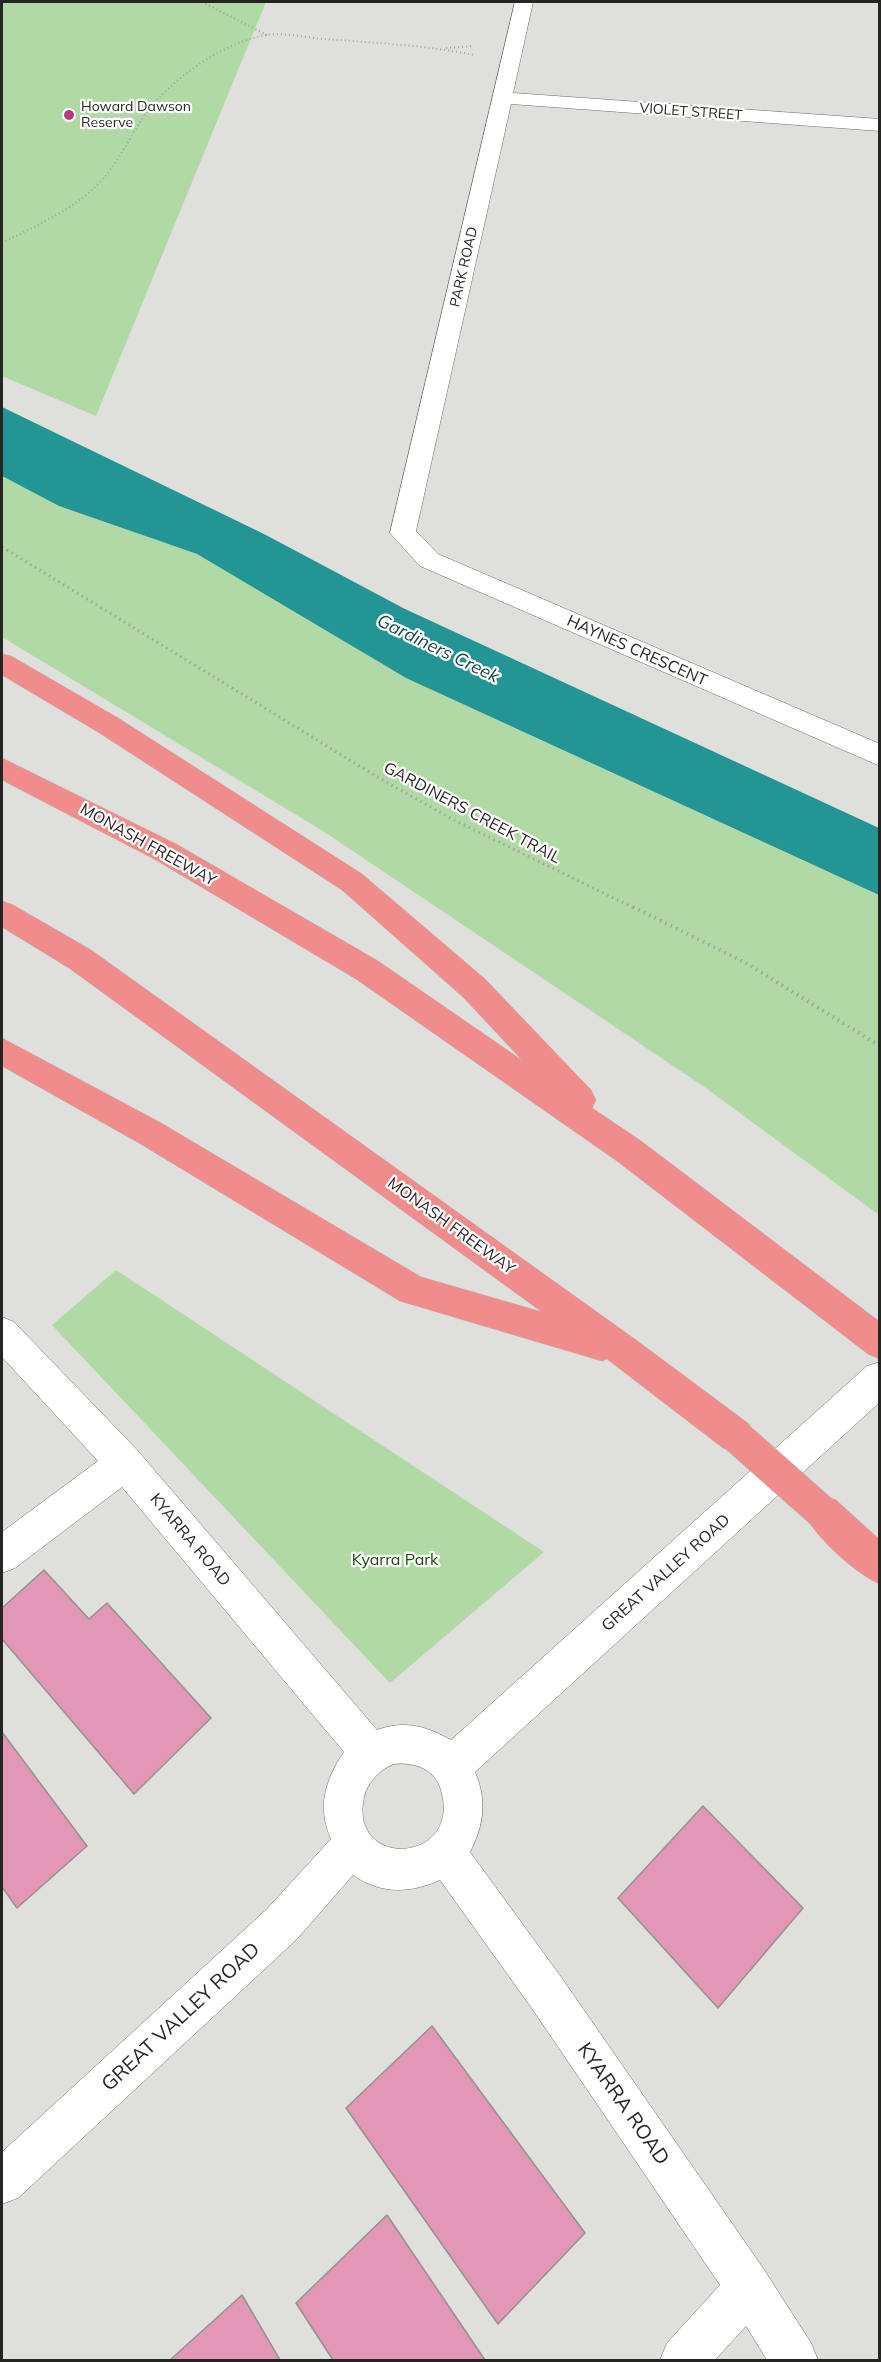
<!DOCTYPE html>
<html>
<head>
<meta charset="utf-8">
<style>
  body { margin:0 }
  #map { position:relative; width:881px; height:2362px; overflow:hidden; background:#dfdfdb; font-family:Mulish,sans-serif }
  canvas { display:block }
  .frame { position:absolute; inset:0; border:3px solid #252523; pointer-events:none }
</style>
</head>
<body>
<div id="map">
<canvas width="881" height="2362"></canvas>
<div class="frame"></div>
</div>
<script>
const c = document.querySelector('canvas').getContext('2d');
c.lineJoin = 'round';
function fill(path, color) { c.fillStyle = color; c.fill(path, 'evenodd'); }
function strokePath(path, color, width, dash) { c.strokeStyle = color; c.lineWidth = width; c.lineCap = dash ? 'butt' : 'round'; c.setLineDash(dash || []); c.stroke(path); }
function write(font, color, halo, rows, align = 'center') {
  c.font = font + ' Mulish,sans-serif'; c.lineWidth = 4.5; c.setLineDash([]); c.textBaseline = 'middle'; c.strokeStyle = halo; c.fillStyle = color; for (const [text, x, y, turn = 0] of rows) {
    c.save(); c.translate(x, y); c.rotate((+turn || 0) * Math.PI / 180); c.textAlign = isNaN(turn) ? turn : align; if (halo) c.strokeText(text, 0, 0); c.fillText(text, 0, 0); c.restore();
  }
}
fill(new Path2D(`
  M2 2H266L96 416 2 376Z
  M2 476 59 506 197 554 406 678 879 895V1215L703 1086 323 831 2 637Z
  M116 1270 544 1552 390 1683 52 1325Z`), '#b1d9a6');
fill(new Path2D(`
  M2 407 264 534 405 609 879 828V895L406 678 197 554 59 506 2 476Z`), '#249595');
const building = new Path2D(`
  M44 1570 89 1619 107 1603 211 1718 134 1794 2 1639V1608Z
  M2 1732 87 1846 17 1908 2 1887Z
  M703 1806 803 1908 718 2008 618 1898Z
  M432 2026 585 2233 498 2324 346 2108Z
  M387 2215 485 2360H333L296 2303Z
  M242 2295 280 2360H170Z`);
fill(building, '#e197b5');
strokePath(building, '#969193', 1.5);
const minor = new Path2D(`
  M515 2H533L513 93 880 119V131L511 104 416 531 438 554 880 744V766L420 566 390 533Z
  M2 1317 14 1322 138 1451 377 1730C404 1720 426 1726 451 1740L867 1366 880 1362V1402L475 1772C487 1800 484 1825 470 1852L561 1977 765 2271 811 2343 818 2360H767L746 2326 715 2360H660L667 2343 720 2285 531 2007 440 1880C410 1893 382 1895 353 1875L297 1939 18 2198 2 2204V2152L267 1909 331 1839C317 1807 325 1780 344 1752L122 1487 15 1568 2 1573V1532L98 1461 2 1357ZM394 1764C411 1762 433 1767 440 1787 466 1863 348 1872 364 1797 367 1783 380 1769 394 1764Z`);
const highway = new Path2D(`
  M2 654 11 656 118 718 362 874 485 979 591 1090 596 1100 592 1108 641 1141 880 1322V1359L868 1354 617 1161 356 979 156 860 2 780V758L176 844 378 961 523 1061 463 997 342 890 98 732 2 675Z
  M2 901 13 905 91 950 636 1340 749 1424 754 1436 749 1448 736 1453 723 1448 607 1359 602 1361 400 1301 139 1143 2 1066V1038L161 1123 421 1277 542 1312 69 968 2 927Z
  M823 1495 836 1500 880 1540V1584C857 1575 814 1536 804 1513L810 1500Z`);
strokePath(minor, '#6b6b67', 1);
strokePath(highway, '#b9b9b9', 1);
strokePath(new Path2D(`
  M202 2 267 35
  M446 48 474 46
  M2 243C39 224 81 207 107 174 126 150 137 121 158 99 185 70 227 42 266 35 284 32 307 38 325 39 375 43 425 45 474 55`), '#a3a3a0', 2, [1, 3]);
strokePath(new Path2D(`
  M2 547 379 778 454 820 636 909`), '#a3a3a0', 3, [1.5, 4]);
strokePath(new Path2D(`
  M633 907 746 963 880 1046`), '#a3a3a0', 4, [1.5, 4.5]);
fill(minor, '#fff');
fill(highway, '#f08c8b');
const highwayBridge = new Path2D(`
  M736 1436 823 1513`);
strokePath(highwayBridge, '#b9b9b9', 34, []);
strokePath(highwayBridge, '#f08c8b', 33);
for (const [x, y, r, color] of [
  [69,115,6,"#b93883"]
]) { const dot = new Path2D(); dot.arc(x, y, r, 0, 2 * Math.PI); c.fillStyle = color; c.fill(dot); strokePath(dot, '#fff', 2); }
write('14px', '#252523', '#fff', [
  ["Howard Dawson",81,107],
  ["Reserve",81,123]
], 'left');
write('14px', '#252523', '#fff', [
  ["VIOLET STREET",691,112,4],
  ["PARK ROAD",464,267,-77]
]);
write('16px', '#252523', '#fff', [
  ["HAYNES CRESCENT",637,651,24],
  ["GARDINERS CREEK TRAIL",472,813,28],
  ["MONASH FREEWAY",148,845,29],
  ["MONASH FREEWAY",451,1226,36],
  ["KYARRA ROAD",190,1540,50],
  ["GREAT VALLEY ROAD",666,1573,-42]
]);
write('16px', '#1c480d', '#fff', [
  ["Kyarra Park",395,1560]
]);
write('italic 18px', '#184747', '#fff', [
  ["Gardiners Creek",438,649,26]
]);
write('20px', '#252523', '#fff', [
  ["GREAT VALLEY ROAD",181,2017,-43],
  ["KYARRA ROAD",623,2104,55]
]);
</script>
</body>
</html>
